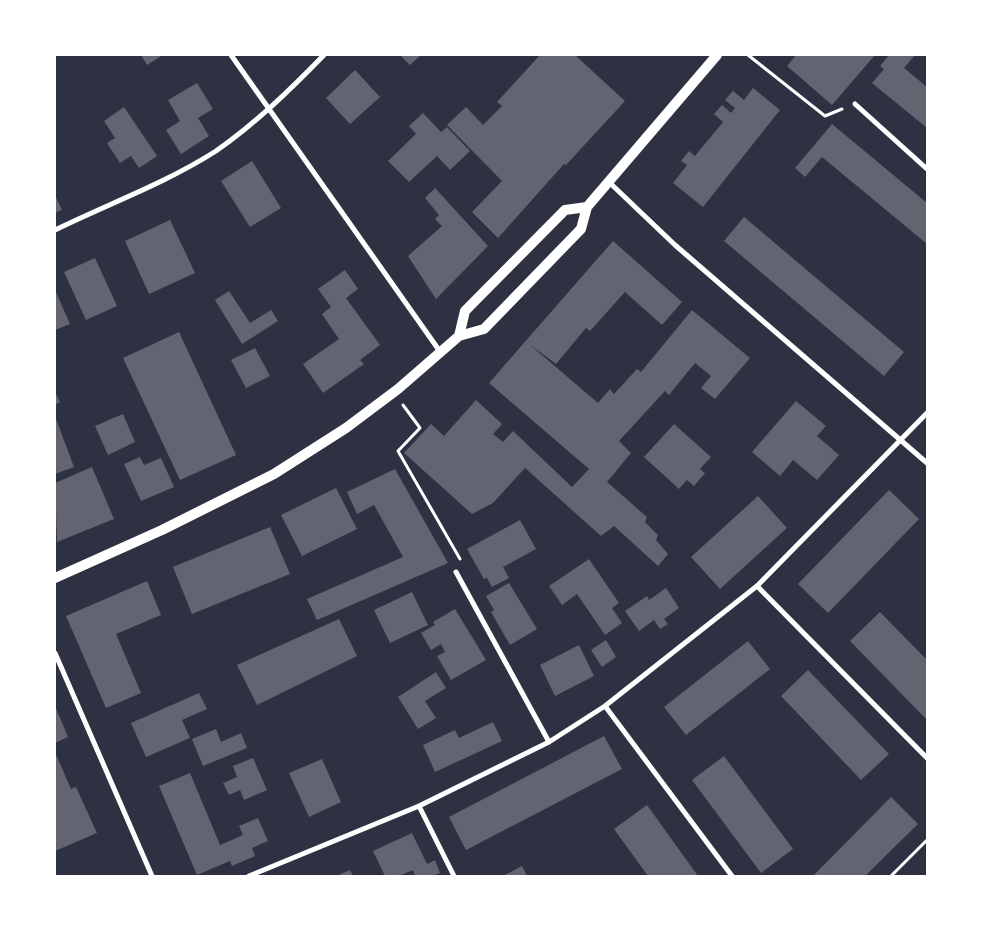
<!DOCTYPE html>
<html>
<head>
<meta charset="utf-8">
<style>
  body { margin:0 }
  #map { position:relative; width:982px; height:931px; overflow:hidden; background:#2d3142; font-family:"IBM Plex Serif",serif }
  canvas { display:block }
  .frame { position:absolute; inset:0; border:56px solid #fff; pointer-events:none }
</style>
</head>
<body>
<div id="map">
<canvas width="982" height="931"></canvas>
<div class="frame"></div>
</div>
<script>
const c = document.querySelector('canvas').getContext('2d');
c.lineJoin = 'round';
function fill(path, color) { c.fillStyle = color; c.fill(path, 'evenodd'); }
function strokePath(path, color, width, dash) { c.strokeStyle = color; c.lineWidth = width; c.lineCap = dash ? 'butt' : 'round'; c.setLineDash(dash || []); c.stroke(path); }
fill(new Path2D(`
  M141 55H163L147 65Z
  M400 55H421L410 65Z
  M540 55H575L625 101 566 165 564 164 498 238 472 212 502 181 447 125 466 107 483 125 502 106 497 102Z
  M796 55H875L832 105 787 66Z
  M889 55H915L904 68 927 87V128L872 83 884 69 880 66Z
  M355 70 380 97 350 124 326 98Z
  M197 83 213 109 198 118 209 136 181 154 166 130 180 121 168 100Z
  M753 88 780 110 703 207 673 183 687 165 681 161 689 151 695 156 723 122 714 114 722 105 731 113 735 108 725 100 733 91 744 100Z
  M124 107 157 156 139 168 131 156 120 163 107 143 115 138 104 121Z
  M423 113 441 132 447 127 470 151 450 170 437 156 409 182 388 161 416 134 409 126Z
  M832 124 927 203V244L822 157 805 177 795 168Z
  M252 161 281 208 250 227 221 181Z
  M435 188 488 246 436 299 408 256 442 226 435 219 439 215 425 198Z
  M55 195 62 210 55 213Z
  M744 217 904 352 884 376 724 241Z
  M170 220 195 273 149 294 125 241Z
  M613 241 682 302 662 325 625 292 590 331 586 328 556 364 529 344 598 403 610 389 614 394 637 369 641 372 692 310 750 358 715 399 701 388 711 376 695 363 669 395 665 391 619 441 631 453 607 482 647 517 645 522 658 535 656 540 668 554 658 566 614 526 601 536 525 468 493 503 472 514 404 453 431 424 444 436 476 400 502 424 493 434 503 442 513 431 572 487 589 469 489 383Z
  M95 258 117 306 86 320 64 272Z
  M345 270 358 289 346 298 380 345 360 360 364 364 323 393 303 364 339 339 322 314 331 307 318 289Z
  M55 290 70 324 55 330Z
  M229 291 250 323 271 310 278 321 242 344 215 300Z
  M179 332 236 455 180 480 123 358Z
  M255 348 270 376 246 388 231 360Z
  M55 392 60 402 55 405Z
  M796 401 826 426 817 436 839 455 817 480 793 460 780 476 752 452Z
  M123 414 135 442 108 455 95 426Z
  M56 419 74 467 55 474V420Z
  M674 424 711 457 700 469 705 473 694 486 687 480 679 489 644 457Z
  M140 457 144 465 161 458 174 487 141 501 124 464Z
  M92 467 114 519 57 542 55 483Z
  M395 469 448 563 317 620 307 599 403 557 374 505 357 514 347 492Z
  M336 488 357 529 302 556 281 515Z
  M889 490 919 519 828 613 798 584Z
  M758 496 787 528 720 589 691 557Z
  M520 520 536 549 503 567 509 578 492 587 487 578 484 579 467 549Z
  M270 527 290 574 192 614 173 567Z
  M589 559 619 603 612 608 622 623 605 635 577 594 562 605 549 586Z
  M147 581 161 615 116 634 141 693 106 708 66 616Z
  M509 583 537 629 510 645 491 612 494 610 486 596Z
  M666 588 679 608 664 619 668 624 660 629 654 620 639 631 625 611 647 596 649 600Z
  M412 592 428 625 390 643 374 610Z
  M455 609 486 660 451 680 437 656 445 652 441 644 431 650 421 633 435 625 433 622Z
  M880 612 927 660V720L850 641Z
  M339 619 357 656 257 705 237 665Z
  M606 640 616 657 602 667 591 650Z
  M748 641 770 669 686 735 664 707Z
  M579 645 594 676 555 696 540 665Z
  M808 670 889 754 861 780 781 696Z
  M436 672 446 688 425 701 436 718 418 729 398 697Z
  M199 693 207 709 182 720 190 738 146 757 131 723Z
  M55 706 68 737 55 743Z
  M493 722 502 741 435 772 423 745 455 730 459 738Z
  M216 729 221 742 241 733 247 748 203 766 192 739Z
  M604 736 622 769 466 850 449 817Z
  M55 752 71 789 76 787 97 833 55 851Z
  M724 756 793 849 761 873 692 780Z
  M253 758 267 790 244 800 240 790 229 795 223 783 237 777 233 766Z
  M322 759 341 802 309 817 289 773Z
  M190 773 220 845 243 835 239 826 258 818 268 841 252 848 255 856 232 866 230 861 197 875 159 786Z
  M891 797 918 824 865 876H813Z
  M647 805 698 876H648L614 829Z
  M412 833 427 864 435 860 440 873 432 876H415L413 870 399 876H385L373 851Z
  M522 866 527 876H503Z
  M350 870 353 876H336Z`), '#626471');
strokePath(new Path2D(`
  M748 55 825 116 842 109
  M403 405 420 428 398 451 460 559
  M891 876 927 840`), '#fff', 3);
strokePath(new Path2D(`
  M231 55 441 353
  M855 104 927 169
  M610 183 675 245 927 463
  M55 230C108 204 166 183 216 151 256 123 290 90 324 55
  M456 572 549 742
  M757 586 927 758
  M55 653 152 876
  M605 706 732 876
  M419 806 454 876
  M249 876 419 806 549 742 605 706 757 586 927 413`), '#fff', 5);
strokePath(new Path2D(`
  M459 336 465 311 565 210 587 207
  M55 578 162 530 274 474 346 428 398 389 459 336 484 329 581 229 587 207 717 55`), '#fff', 10);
</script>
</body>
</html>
